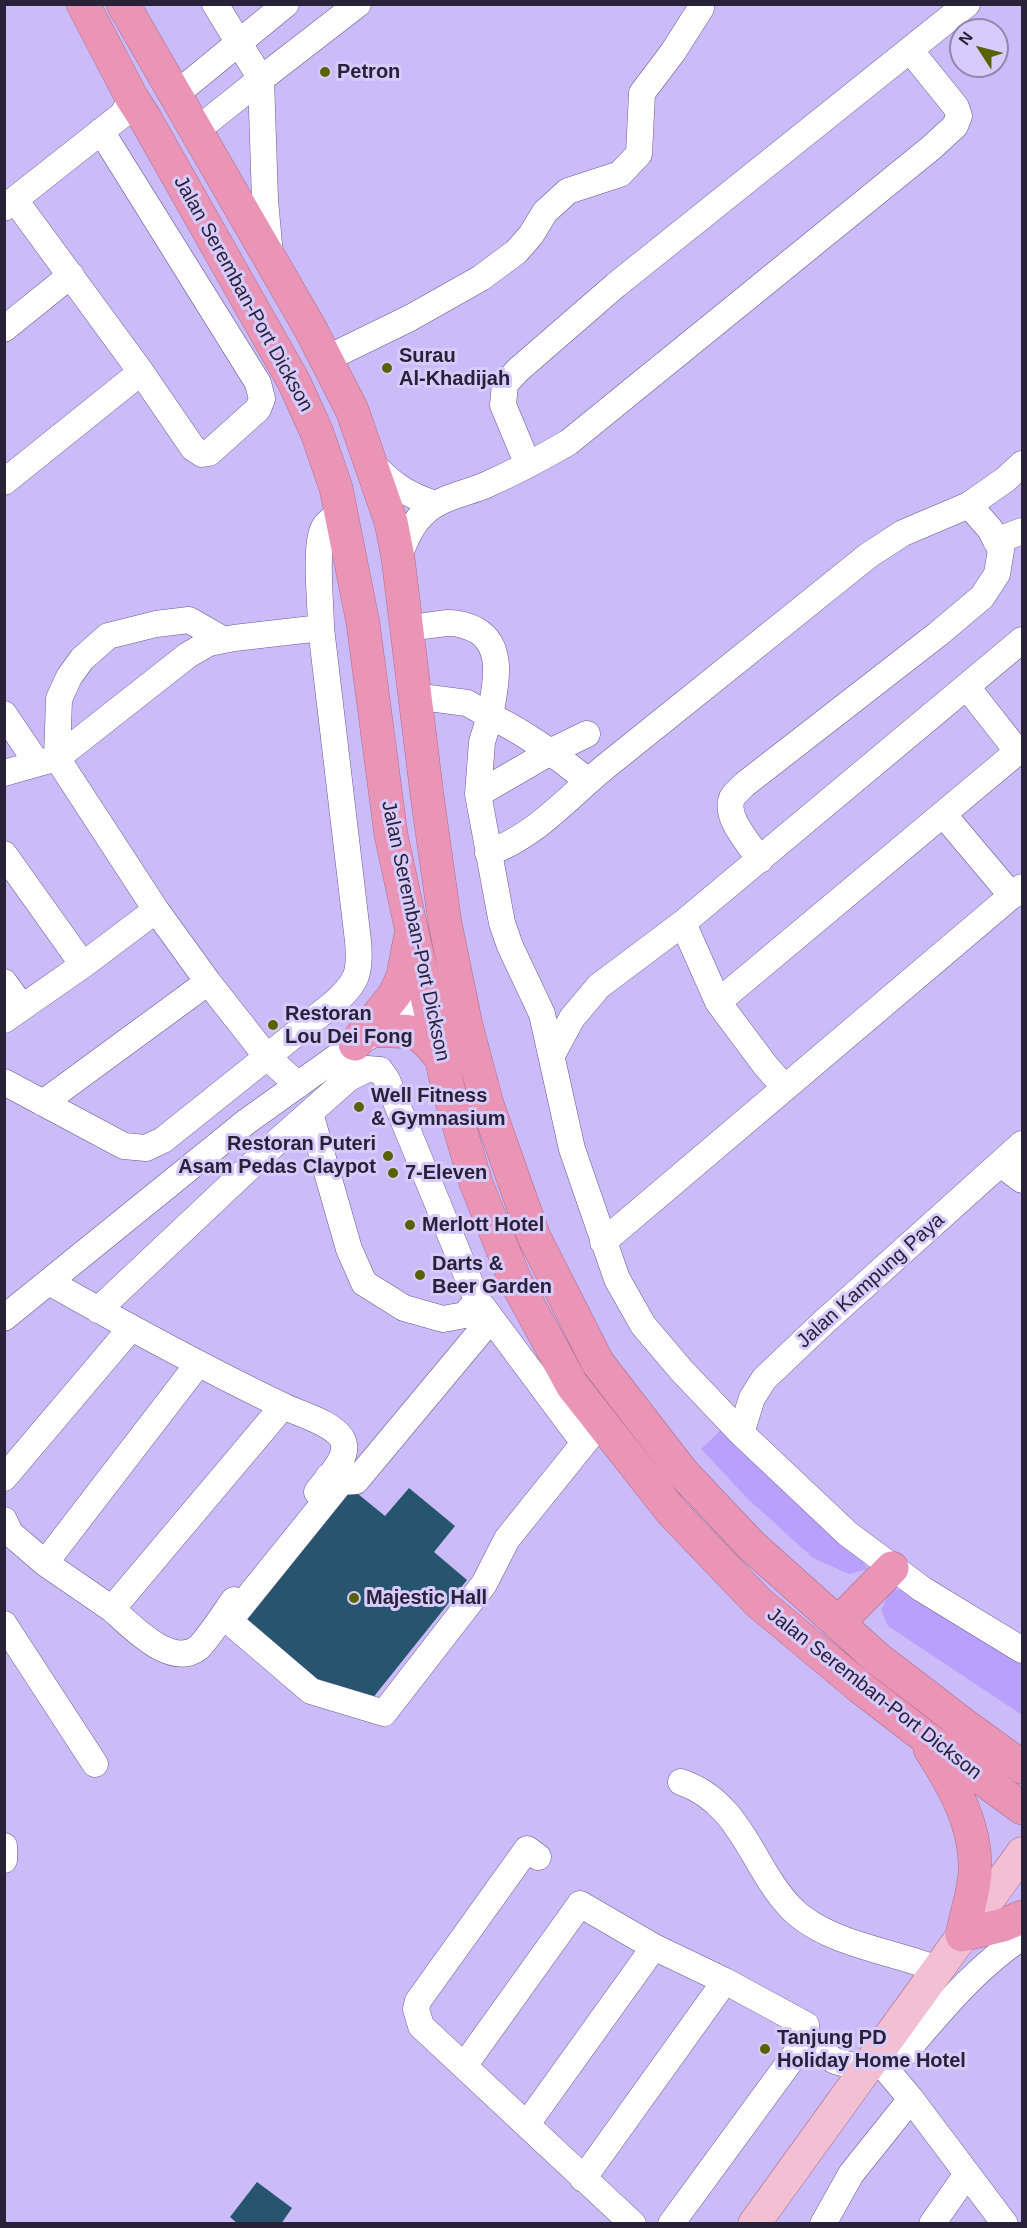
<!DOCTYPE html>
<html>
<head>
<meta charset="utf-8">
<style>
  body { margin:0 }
  #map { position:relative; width:1027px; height:2228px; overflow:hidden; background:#cbbcf9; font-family:Arial,sans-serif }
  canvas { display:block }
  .frame { position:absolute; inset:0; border:6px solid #282239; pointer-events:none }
  .north { position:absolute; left:949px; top:18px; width:60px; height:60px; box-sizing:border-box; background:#d7cbfc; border:2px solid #9187ae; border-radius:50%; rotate:306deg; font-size:16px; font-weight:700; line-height:24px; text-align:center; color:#282239 }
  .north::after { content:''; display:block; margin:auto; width:21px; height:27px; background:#596200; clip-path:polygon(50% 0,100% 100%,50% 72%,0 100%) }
</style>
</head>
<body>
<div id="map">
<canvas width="1027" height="2228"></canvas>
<div class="frame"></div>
<div class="north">N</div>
</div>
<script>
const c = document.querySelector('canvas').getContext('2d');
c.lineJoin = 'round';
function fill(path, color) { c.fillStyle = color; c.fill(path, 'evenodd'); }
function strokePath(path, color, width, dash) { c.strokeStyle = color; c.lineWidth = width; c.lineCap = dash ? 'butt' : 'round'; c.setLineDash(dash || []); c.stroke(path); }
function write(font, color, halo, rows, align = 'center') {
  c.font = font + ' Arial,sans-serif'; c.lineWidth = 6; c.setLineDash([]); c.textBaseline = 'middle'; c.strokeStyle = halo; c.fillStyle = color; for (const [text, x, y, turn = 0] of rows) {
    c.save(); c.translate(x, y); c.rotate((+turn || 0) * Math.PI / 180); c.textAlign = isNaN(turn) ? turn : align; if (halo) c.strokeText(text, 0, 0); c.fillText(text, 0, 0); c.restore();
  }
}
fill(new Path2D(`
  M723 1428 852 1546 868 1569 849 1574 813 1558 747 1498 701 1449Z
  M894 1589 915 1592 1022 1656V1715L888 1626 881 1610 886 1599Z`), '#b9a0fc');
fill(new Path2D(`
  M347 1485 385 1516 409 1488 455 1526 434 1552 467 1580 372 1699 328 1689 240 1615Z
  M257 2182 292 2208 281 2224H238L230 2217Z`), '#27556f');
const minor = new Path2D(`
  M175 95 286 4
  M197 130 261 79 215 4
  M15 200 141 372 193 448 202 454 209 453 258 409 262 399 258 383 101 131
  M4 208 122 115 132 98
  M270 255 265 200 261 79 358 4
  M4 329 71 275
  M326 359 410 318 481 278 516 252 531 235 545 212 568 191 620 174 639 154 642 93 673 52 701 8
  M371 462C391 484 407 495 435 504
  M528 465 503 405 505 384 518 370 616 285 967 4
  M4 482 141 372
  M996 541 1022 531
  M398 558C405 542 410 526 423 514 440 497 465 494 486 485 515 472 542 458 569 442L931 148 955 126 959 116 956 107 910 50
  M407 628C421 627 435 624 449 623 459 623 468 626 476 630 506 647 495 688 490 716 526 733 557 756 588 781
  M224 640 189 620 156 624 108 636 82 659 69 677 59 699 57 758 156 910 208 982 267 1057 298 1085
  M967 687 1018 752
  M414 696 467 703 490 716 482 742 478 794 502 923 510 946 542 1014 572 1149 617 1279 643 1325 682 1371 741 1433 848 1534 922 1589 1022 1650
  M4 714 37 763
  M4 773 57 758 188 655 209 643 234 638 321 628
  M478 794 552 751 587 734
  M943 814 1012 896
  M488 853C536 836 567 798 605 767 693 697 781 626 869 555L903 533 969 505 1006 479 1022 464
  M4 854 83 965
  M760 860C750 844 724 818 732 798 735 793 741 788 745 784L938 634 982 597 997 574 1001 550 990 529 969 505
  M683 923 718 1002 765 1065 785 1088
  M4 982 22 1007
  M718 1002 1022 748
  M4 1020 83 965 156 910
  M552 1055 572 1018 599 986 683 923 1022 640
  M4 1082 124 1146 146 1148 163 1140 333 1004C357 983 361 973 358 941L321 628C321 605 315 553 322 532 325 522 334 518 342 513
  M43 1103 208 982
  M1001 1164 1022 1180
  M603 1242 1022 887
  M49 1282C125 1325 202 1367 281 1405 298 1414 336 1423 343 1441 350 1459 326 1479 317 1492
  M482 1306 584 1443
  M98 1310 270 1148 349 1078 367 1069 380 1070 387 1080 477 1300 465 1315 443 1319 404 1308 364 1283 349 1249 310 1113
  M4 1318 246 1122 355 1044 429 1004
  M741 1433 752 1398 764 1379 824 1322 1022 1144
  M328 1477 341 1482 356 1481 491 1319
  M4 1478 131 1328
  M341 1482 229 1621 311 1691 384 1713 484 1584 507 1539 601 1422
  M4 1520 10 1533 45 1563 112 1609 283 1406
  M45 1563 198 1364
  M112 1609C130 1625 171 1669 198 1648 207 1640 226 1611 234 1600
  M4 1624 95 1764
  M681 1782C742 1803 751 1866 791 1908 823 1941 883 1950 926 1965L936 1971
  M4 1846V1860
  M538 1857 527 1849 418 2001 416 2009 421 2026 633 2224
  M805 2041 835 2061 865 2069
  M886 2041 903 2055C941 2011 974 1969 1022 1937
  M875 2056 911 2099 1005 2224
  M464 2066 580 1904 654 1947 725 1981 806 2025 805 2041 671 2224
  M527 2124 654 1947
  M583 2179 725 1981
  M823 2224 851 2174 911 2099
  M932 2224 967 2174`);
const major = new Path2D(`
  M754 2224 1022 1853`);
const highway = new Path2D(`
  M83 4 132 98 146 120 294 382 317 433 336 488 363 623 391 835 412 932 449 1092 476 1183 515 1280 572 1385 671 1511 758 1602 860 1687 921 1734 1022 1808
  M123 4 310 328 352 410 391 522 398 558 427 795 445 923 466 1025 487 1104 534 1237 598 1363 683 1473 752 1546 877 1658 963 1724 1022 1767
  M377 1031C415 1031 417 1028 442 1059
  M355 1044 395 994 403 976 410 939
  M838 1623 892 1568
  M930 1749C954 1786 977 1826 975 1872 974 1892 966 1915 962 1935L1003 1925 1022 1917`);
strokePath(minor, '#68598f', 27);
strokePath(major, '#a76d8a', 33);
strokePath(highway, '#a76d8a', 34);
strokePath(minor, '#fff', 26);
strokePath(major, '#f3bfd3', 32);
strokePath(highway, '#eb95b6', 33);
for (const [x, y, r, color] of [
  [325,72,6,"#596200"],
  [387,368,6,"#596200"],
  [273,1025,6,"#596200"],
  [359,1107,6,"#596200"],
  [388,1156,6,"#596200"],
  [393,1173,6,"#596200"],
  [410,1225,6,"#596200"],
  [420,1275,6,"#596200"],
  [354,1598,6,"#596200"],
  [765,2049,6,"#596200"]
]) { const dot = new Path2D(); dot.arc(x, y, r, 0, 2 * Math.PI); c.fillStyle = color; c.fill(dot); strokePath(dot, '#d7cbfc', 2); }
write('bold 20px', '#282239', '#d7cbfc', [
  ["Petron",337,72],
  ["Surau",399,356],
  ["Al-Khadijah",399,379],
  ["Restoran",285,1014],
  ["Lou Dei Fong",285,1037],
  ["Well Fitness",371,1096],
  ["& Gymnasium",371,1119],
  ["Restoran Puteri",376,1144,"right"],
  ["Asam Pedas Claypot",376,1167,"right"],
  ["7-Eleven",405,1173],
  ["Merlott Hotel",422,1225],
  ["Darts &",432,1264],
  ["Beer Garden",432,1287],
  ["Majestic Hall",366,1598],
  ["Tanjung PD",777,2038],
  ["Holiday Home Hotel",777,2061]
], 'left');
write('20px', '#282239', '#d7cbfc', [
  ["Jalan Seremban-Port Dickson",243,294,61],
  ["Jalan Seremban-Port Dickson",415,931,78],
  ["Jalan Kampung Paya",871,1281,-42],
  ["Jalan Seremban-Port Dickson",874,1694,38]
]);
</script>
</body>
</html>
